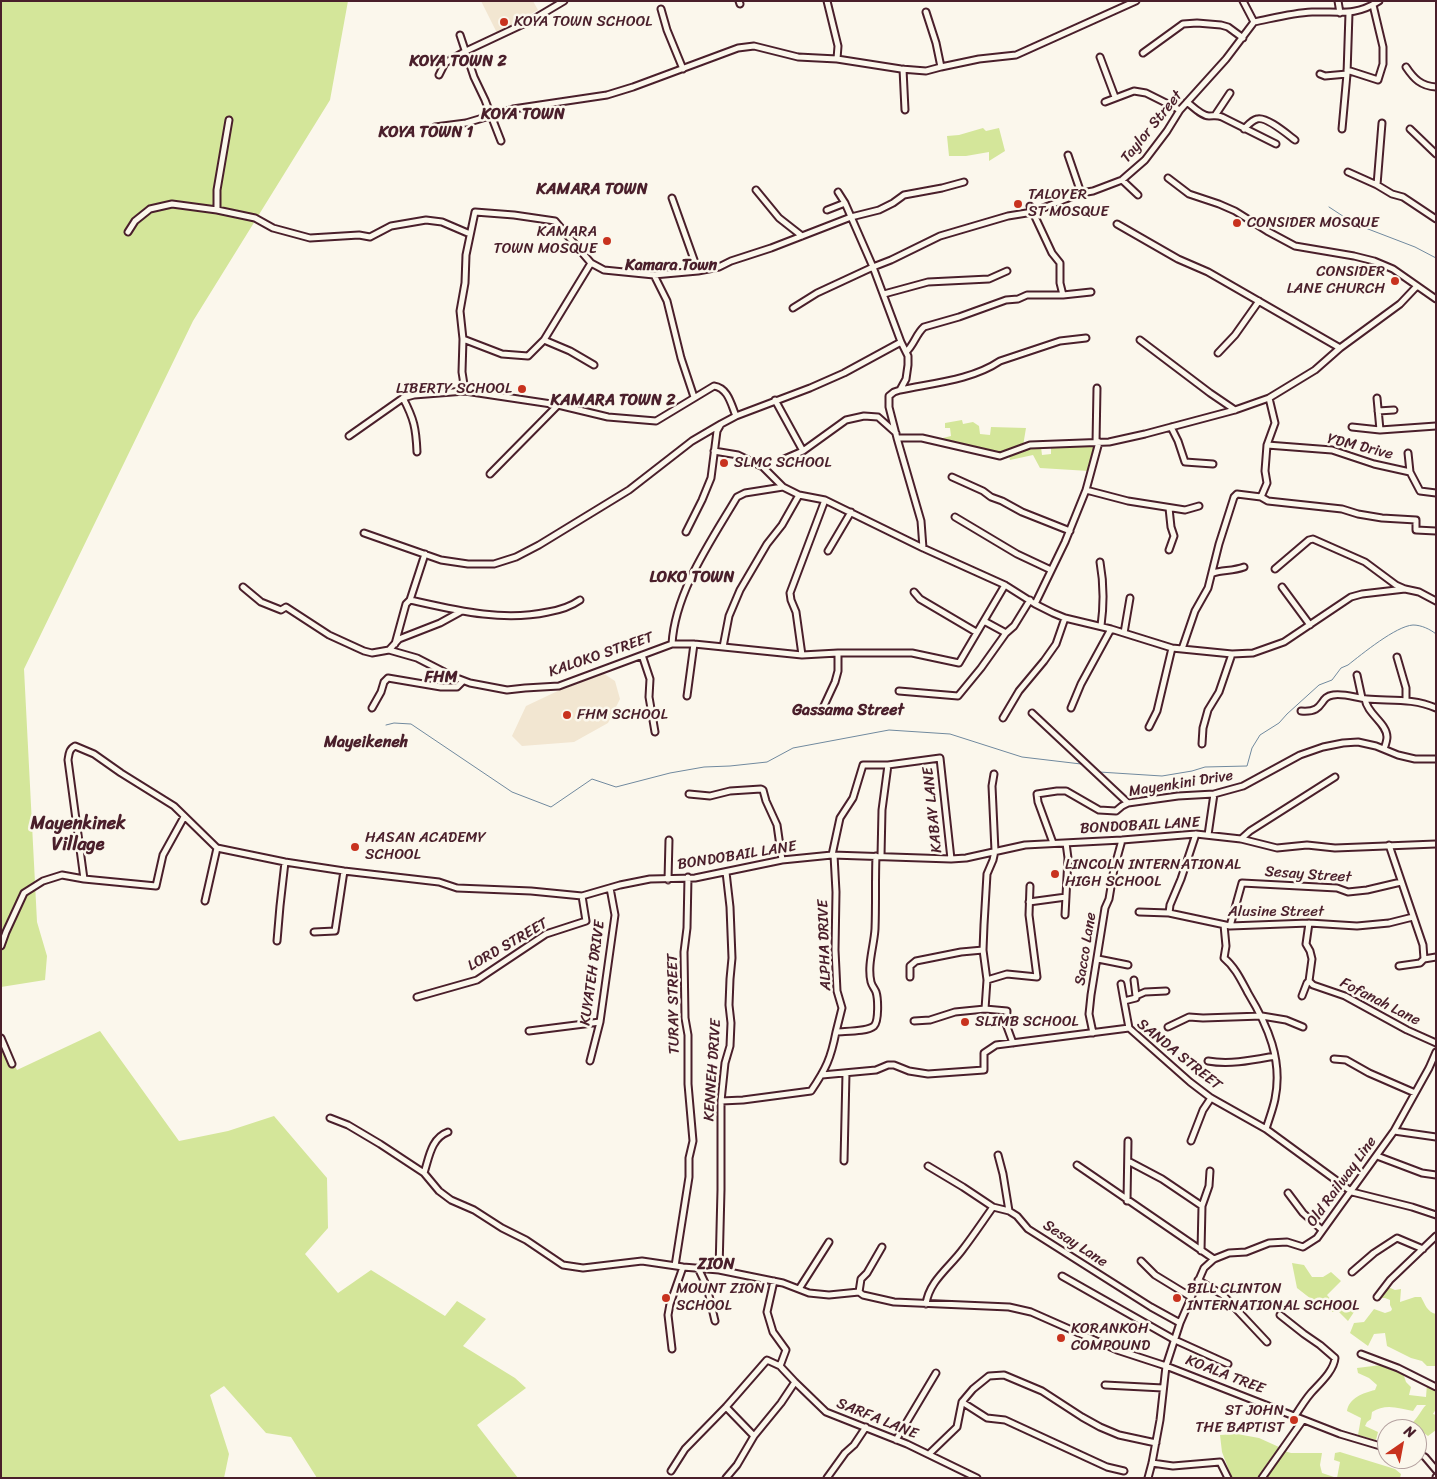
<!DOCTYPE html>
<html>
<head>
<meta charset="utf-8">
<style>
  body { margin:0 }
  #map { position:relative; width:1437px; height:1479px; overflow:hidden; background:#fbf7ec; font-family:Sriracha,sans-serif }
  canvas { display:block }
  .frame { position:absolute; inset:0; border:2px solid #4a1f2b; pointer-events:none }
  .north { position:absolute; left:1377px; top:1419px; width:50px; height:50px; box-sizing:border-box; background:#fbf7ec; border:1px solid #b4a19f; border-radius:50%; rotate:33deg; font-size:14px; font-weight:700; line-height:20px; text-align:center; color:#4a1f2b }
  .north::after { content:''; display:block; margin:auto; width:18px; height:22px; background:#c8321e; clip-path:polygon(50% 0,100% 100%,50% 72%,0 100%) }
</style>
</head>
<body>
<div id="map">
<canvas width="1437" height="1479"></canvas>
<div class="frame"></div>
<div class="north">N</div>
</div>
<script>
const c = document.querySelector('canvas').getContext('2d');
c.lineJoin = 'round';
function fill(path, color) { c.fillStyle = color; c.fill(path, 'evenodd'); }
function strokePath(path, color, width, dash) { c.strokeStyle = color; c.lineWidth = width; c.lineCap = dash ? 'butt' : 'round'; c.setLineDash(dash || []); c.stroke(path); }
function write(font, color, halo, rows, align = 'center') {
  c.font = font + ' Sriracha,sans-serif'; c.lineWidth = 5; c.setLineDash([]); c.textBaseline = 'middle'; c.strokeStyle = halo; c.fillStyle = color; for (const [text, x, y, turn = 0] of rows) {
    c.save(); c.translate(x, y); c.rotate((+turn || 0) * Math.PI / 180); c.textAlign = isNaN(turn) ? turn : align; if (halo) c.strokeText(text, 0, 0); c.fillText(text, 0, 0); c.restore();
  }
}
fill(new Path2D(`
  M481 1H533L538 10 497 33Z
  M600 671 615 681 620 699 608 723 574 742 522 746 512 736 526 706Z`), '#f2e6d1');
fill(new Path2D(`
  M1 1H348L330 100 193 321 24 669 37 922 47 956 45 980 1 987Z
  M983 128 986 131 999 128 1005 151 989 161V152L966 156H949L947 136 959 135Z
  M962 420 963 424 973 422 979 426 980 434 990 435 991 427 1026 428 1023 446 999 453 942 442 943 438 951 436 950 428H945V423Z
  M1094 443 1095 448 1089 471 1040 468 1033 455 1010 460 1009 455 1030 448 1041 447 1042 455 1051 454V447Z
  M100 1031 179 1141 228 1131 274 1116 327 1178 328 1228 305 1254 338 1293 371 1270 445 1316 457 1301 486 1319 463 1346 515 1378 526 1388 477 1425 518 1478H317L291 1437 266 1433 224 1386 210 1395 229 1454 224 1478H1V1038L17 1070Z
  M1292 1263 1304 1265 1312 1277H1323L1331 1272 1341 1281 1327 1295 1332 1301H1344L1352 1299 1354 1312 1348 1321 1339 1312H1330L1323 1304 1315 1302 1297 1288Z
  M1388 1287 1395 1290 1401 1289 1400 1302 1415 1297H1421C1425 1304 1427 1312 1436 1314V1366H1427L1422 1361 1411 1358 1387 1346 1385 1333 1374 1334 1368 1346 1350 1333 1354 1323 1364 1322 1374 1309 1385 1313 1391 1311 1392 1309 1390 1305V1300L1385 1298H1380Z
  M1381 1365 1393 1371 1403 1373 1406 1382 1411 1387 1409 1395 1426 1397 1427 1384 1436 1387V1409L1433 1414 1436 1415V1430L1428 1436 1411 1424C1418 1418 1421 1410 1426 1405H1417L1413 1411C1399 1408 1385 1403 1372 1412L1371 1419 1367 1422 1365 1426 1378 1432 1376 1440 1358 1435 1361 1418 1347 1411C1349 1398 1363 1393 1375 1390L1377 1385 1369 1378 1358 1373 1357 1368Z
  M1237 1434 1259 1438 1279 1447 1257 1478H1232L1222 1452 1220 1435Z
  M1284 1451 1291 1453H1322L1320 1465 1322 1473 1337 1478H1266Z
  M1340 1452 1395 1469 1401 1474 1400 1478H1337L1340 1462 1334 1460 1335 1453Z`), '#d4e69a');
strokePath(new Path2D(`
  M1329 207 1355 224 1415 247 1436 258
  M386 725 394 723 411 724 512 792 551 807 592 779 616 787 670 773 704 767 730 766 767 762 793 748 889 730 950 734 1022 757 1081 764 1086 767
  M1099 772 1162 776 1192 771 1205 767 1247 766 1252 748 1260 735 1279 723 1287 714 1319 685 1332 680 1341 668 1348 665C1362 654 1396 626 1413 625 1421 625 1430 629 1436 634`), '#70899e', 1);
const minor = new Path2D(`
  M739 1 740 4
  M827 1 838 46 837 59
  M1243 1 1254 22
  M1338 1 1340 13
  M661 9 667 30 683 69
  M926 12 936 43 941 67
  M1254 22C1274 18 1292 13 1312 12 1338 11 1355 17 1379 1
  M460 35 474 77 485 100 501 141
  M1143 53 1183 24 1197 23 1221 25 1228 27 1243 38
  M1100 57 1115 97
  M1406 67C1414 79 1421 86 1436 87
  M903 69 905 110
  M1347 70 1378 80 1383 64V47L1373 5
  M1320 74 1325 76 1347 74
  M439 75 445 63 466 51 532 20 564 1
  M1105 102 1134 91 1146 93 1180 110
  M1187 102C1193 107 1202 116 1209 116 1215 116 1217 115 1222 117L1276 144
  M1216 114 1230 93
  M435 127 466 123 513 109 607 95 633 87 738 48 754 46 798 57 837 59 901 69 926 71 941 67 979 59 1016 55 1136 1
  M1244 129C1248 125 1252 120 1257 119 1266 116 1287 134 1295 140
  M1342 129 1347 74 1349 13
  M1410 129 1436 154
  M1068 155 1081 193
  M1348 172 1377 185 1392 194 1403 197 1436 219
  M1168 178 1189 194 1219 204 1235 211 1267 231 1295 246 1354 256 1374 261 1393 269 1436 299
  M1122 180 1138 195
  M1377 185 1382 123
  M756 190 779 218 802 236
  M838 192 845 203 873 267 901 342 908 356V365L906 379 900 390
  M672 198 698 271
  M1030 206 1052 253 1060 263V283L1063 295
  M217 210V190L229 120
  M827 210 845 203
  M1117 224 1178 259 1208 272 1340 348
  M128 232 135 221 150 209 172 204 217 210 255 218 273 228 310 238 359 235 370 237 391 226 426 220 442 222 470 234
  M654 275 667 301 681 358 694 397
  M884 294 928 282 989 279 1007 271
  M793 308 817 293 873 267 891 260 940 236 1008 216 1033 212 1081 193 1093 191 1122 180 1145 160 1167 131 1180 110 1226 59 1254 22
  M463 339 502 354 528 356 544 340 591 263
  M544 340 570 351 594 365
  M1140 340 1210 393 1235 410
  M906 352C914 345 916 334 924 327L959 317 1006 300 1018 299 1027 295H1063L1091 292
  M1218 353 1235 335 1259 301
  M465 391 462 372 463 339 460 311 465 283 466 255 475 212 514 215 555 221 591 263 604 270 654 275 698 271 719 267 731 261 771 248 851 217 879 210 893 203 904 195 942 188 964 182
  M403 398C414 419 416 428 417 452
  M1377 398 1380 430
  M775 400 803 451
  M1378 411 1394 410
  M1171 427 1178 441 1185 462 1213 464
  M1352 427 1380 430 1436 426
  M349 436 403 398 414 395 465 391 558 405 608 417 656 421 714 386C728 388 731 404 736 416
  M897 438H922L1000 456 1030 445 1109 442 1145 434 1235 410 1269 398 1315 370 1340 348 1400 304 1417 286
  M1096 443 1097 388
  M1267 445 1332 450 1374 464 1410 472 1420 491 1436 493
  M714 451 738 455 763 467 783 487 799 495 825 500 923 548 1005 585 1035 604 1053 613 1065 618 1111 629 1172 648 1232 654 1253 653 1284 642 1351 597 1362 594 1405 589
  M1408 453 1410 472
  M782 460 803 451 846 420 864 416 878 417 896 433
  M490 474 558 405
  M952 477 983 491 991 497 1002 501 1022 512 1070 531
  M1086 490 1128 501 1185 510 1199 506
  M1261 497 1267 483 1265 471 1267 445 1275 423 1269 398
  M1169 508 1171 527 1174 536 1169 550
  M955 517 1017 554 1051 570
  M686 532 702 500 711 478 717 431 721 424
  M364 533 441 560 468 564H494L516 557 539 545 629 490 692 441 721 424 736 416 810 388 844 373 901 342
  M923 548 921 521 897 438 889 407V396L894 392 900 390C933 383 972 380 1000 361L1060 341 1086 338
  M828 551 851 512
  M1100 562C1104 584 1104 604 1101 626
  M1275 569 1309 540 1313 539 1365 562 1396 585 1405 589 1419 592 1436 601
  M1213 573C1223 570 1233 571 1244 567
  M243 587 261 602 281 610 286 607 329 635 364 651 372 653 389 650 417 658 454 677 470 683 507 690 525 688 559 686 672 644H694L802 655 838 653H912L959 663 1005 585
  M1282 587 1310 625
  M914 592 920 599 976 632
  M410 600C455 610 502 622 548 612 560 610 570 607 580 600
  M1035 604 1065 542 1086 490 1099 442
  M984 621 1006 633 1014 626 1030 600
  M1124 633 1130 598
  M395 644 406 604 410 600 425 554
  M672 644C675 592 711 541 737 497L745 493 783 487
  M723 647 729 616 740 590 767 544 782 525 799 495
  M1182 649 1195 611 1208 588 1219 544 1234 497 1237 494 1261 497 1268 501 1342 509 1358 514 1382 518 1416 520V530L1436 531
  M389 650 399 639 440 623 460 612
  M642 655 650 679 649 697 655 732
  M802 655 796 612 791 600 790 593 825 500
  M1397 657 1406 688V700
  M1357 675 1362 698
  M899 691 958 696 981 668 1006 633
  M687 696 694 644
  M1365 699C1367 714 1387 723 1387 737 1387 741 1385 746 1384 749
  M372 708 381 692 384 682 388 678 441 687H457L463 681
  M1071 708 1081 684 1111 629
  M822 710 835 682 838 671V653
  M1301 711C1326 713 1318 697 1333 695 1344 693 1356 698 1367 699 1391 701 1413 698 1436 708
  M1032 713 1128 803
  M1003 718 1019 691 1044 661 1056 644 1065 618
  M1149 727 1157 711 1172 648
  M1202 744 1203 728 1208 710 1219 692 1232 654
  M689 794 710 796 730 791 761 789 763 790 766 801 777 825 782 860
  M1208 835 1214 794
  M1241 839 1250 831 1335 777
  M1053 843 1038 802 1037 794 1057 791H1066L1099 810 1116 811 1122 806 1128 803 1178 796 1214 794 1243 786 1300 755 1323 747 1343 743 1358 742 1376 746 1398 755 1415 759H1436
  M1389 845 1423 945 1424 959
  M832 855 840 818 853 798 863 765H888L940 758 951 859
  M834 855 836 892 835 950 837 991 842 1008 836 1032
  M881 856 882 810 888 765
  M84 879 68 760C69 754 69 749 75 746L94 754 121 773 174 806 217 848 285 862 344 871 439 882 457 888 531 891 582 896 620 885 650 879 695 878 782 860 832 855 951 859 966 858 1025 845 1122 840 1196 834 1241 839 1277 848 1307 845 1335 848 1436 844
  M668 880 669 840
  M205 901 217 848
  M1029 902 1066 897
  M1139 912 1169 913 1230 926 1309 923 1357 926 1389 923 1413 917
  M1169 913 1170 905 1181 879 1196 834
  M1065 915 1068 858 1066 843
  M1309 923 1306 944 1310 951 1312 959 1309 981 1313 985 1345 996 1407 1030 1436 1043
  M1224 925 1226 946 1224 958C1235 967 1241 980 1248 993 1268 1026 1283 1060 1275 1099 1273 1109 1269 1119 1266 1129
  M1230 926 1242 883 1337 888 1348 892 1367 890 1401 882
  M314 932 335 931 344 871
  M277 941 280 906 285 862
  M1 946 6 932 24 893 43 881 62 875 84 879 156 886 163 855 184 817
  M1098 959 1128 965
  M1399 966 1420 963 1424 959 1436 957
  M910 977V966L916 961 961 952 983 950
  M987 980 1007 974 1037 977 1029 915 1030 886
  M1134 980 1136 996
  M1121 984 1124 1001
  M1302 996 1307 983 1309 981
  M417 997 477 980 546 934 586 921 582 896
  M985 1009 987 980 983 950 984 925 987 874 993 860 995 851 992 786 994 774
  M914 1021 930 1020 955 1012 985 1009 1007 1011 1006 1024 1013 1043
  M1168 1027 1189 1017 1203 1018 1262 1016 1286 1020 1303 1027
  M1129 1028 1124 1001 1136 998V996L1145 992 1166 991
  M529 1031 600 1022
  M1093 1033 1089 1014 1091 995 1105 908 1109 899 1114 869 1122 840
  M1 1038 12 1064
  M1334 1059 1346 1060 1369 1073 1415 1093
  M590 1061 600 1022 615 915 610 888
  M1208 1061C1230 1065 1253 1060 1275 1056
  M822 1075 876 1070 888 1065H894L909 1071 928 1074 984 1070V1053L996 1045 1129 1028 1190 1082 1211 1098 1266 1129 1352 1192 1412 1207 1436 1215
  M721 1101 743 1100 811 1091C826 1069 831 1058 836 1032 846 1031 867 1032 874 1026 879 1021 878 998 876 992 875 989 872 986 871 982 867 965 874 946 875 929 876 905 875 880 876 856
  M330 1118 348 1125 380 1144 424 1173 439 1191 451 1200 474 1210 502 1228 526 1240 563 1265 583 1268 642 1261 683 1267 719 1270 783 1283 809 1293 829 1295 859 1292 863 1295 894 1302 1009 1307 1031 1312 1117 1350 1166 1366 1340 1434 1387 1448
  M1394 1131 1436 1137
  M1191 1141 1203 1110 1211 1098
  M998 1155 1003 1174 1009 1211 1017 1216 1028 1229 1151 1307 1180 1323
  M1377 1156 1422 1173 1436 1175
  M844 1161 846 1073
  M1128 1161 1162 1179 1202 1206 1201 1251
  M1077 1165 1214 1259
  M928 1166 963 1187 993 1207
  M424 1173C429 1158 431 1138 448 1132
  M1288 1193 1303 1213 1322 1230
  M1127 1201 1128 1141
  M1202 1206 1209 1186 1210 1171
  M1141 1261 1155 1275 1191 1297
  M675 1266 689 1177V1158L693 1141 688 1084V1035L685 1018 684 952 687 928 688 877
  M698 1268 707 1287 715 1321
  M719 1270 721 1190V1101L725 1063 730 1046 731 1023 729 1005 730 979 732 958 730 907 726 872
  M1352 1272 1374 1253 1397 1238 1423 1249
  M1062 1276 1175 1340 1228 1364
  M1198 1280 1223 1295 1267 1342
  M774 1281 767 1312 773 1332 786 1350 780 1366
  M799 1289 829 1242
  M859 1292 861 1279 867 1273 882 1247
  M1377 1297 1390 1280 1436 1236
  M926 1304C929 1281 950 1267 963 1249 973 1236 983 1221 993 1207L1009 1211
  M1280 1315 1304 1334 1320 1345 1335 1358C1334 1371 1319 1384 1311 1393 1305 1400 1300 1408 1295 1416
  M672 1349 668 1315 670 1304 683 1267
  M1361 1354 1398 1368 1436 1387
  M1105 1385 1163 1388
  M962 1402 987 1418 1005 1420 1107 1467 1124 1471
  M726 1407 754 1436 737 1465 726 1478
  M754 1436 781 1403 795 1382
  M896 1440 936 1373
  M1417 1452 1425 1457 1436 1470
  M929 1454 957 1427 962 1402 973 1389 989 1376 1004 1375 1042 1391 1082 1417 1100 1427 1119 1435 1156 1443
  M1152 1463 1173 1466 1220 1462 1228 1478
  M671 1471 685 1449 726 1407 767 1360 780 1366 795 1382 826 1412 907 1444 977 1478
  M827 1478 845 1453 854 1445 866 1427
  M1148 1478 1152 1463 1160 1420 1166 1366 1180 1323 1204 1268 1214 1259 1229 1253 1246 1252 1269 1243 1287 1242 1303 1247 1317 1238 1394 1131 1429 1068 1436 1052
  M1262 1478 1303 1420
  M1436 1478V1477`);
strokePath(minor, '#4a1f2b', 9);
strokePath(minor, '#fbf7ec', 5);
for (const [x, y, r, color] of [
  [504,22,5,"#c8321e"],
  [1018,204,5,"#c8321e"],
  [1237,223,5,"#c8321e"],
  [607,241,5,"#c8321e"],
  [1395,281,5,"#c8321e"],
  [522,389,5,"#c8321e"],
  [724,463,5,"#c8321e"],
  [567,715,5,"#c8321e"],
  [355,847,5,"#c8321e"],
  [1055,874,5,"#c8321e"],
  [965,1022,5,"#c8321e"],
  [666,1298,5,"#c8321e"],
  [1177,1298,5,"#c8321e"],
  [1061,1338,5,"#c8321e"],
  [1294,1420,5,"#c8321e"]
]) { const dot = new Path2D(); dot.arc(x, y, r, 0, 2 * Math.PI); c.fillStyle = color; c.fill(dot); strokePath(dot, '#fbf7ec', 2); }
write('15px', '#4a1f2b', '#fbf7ec', [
  ["KOYA TOWN SCHOOL",514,22],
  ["TALOYER",1028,195],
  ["ST MOSQUE",1028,212],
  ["CONSIDER MOSQUE",1247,223],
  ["KAMARA",597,232,"right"],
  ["TOWN MOSQUE",597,249,"right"],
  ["CONSIDER",1385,272,"right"],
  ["LANE CHURCH",1385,289,"right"],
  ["LIBERTY SCHOOL",512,389,"right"],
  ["SLMC SCHOOL",734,463],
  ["FHM SCHOOL",577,715],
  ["HASAN ACADEMY",365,838],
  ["SCHOOL",365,855],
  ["LINCOLN INTERNATIONAL",1065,865],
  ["HIGH SCHOOL",1065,882],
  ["SLIMB SCHOOL",975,1022],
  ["MOUNT ZION",676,1289],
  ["SCHOOL",676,1306],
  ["BILL CLINTON",1187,1289],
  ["INTERNATIONAL SCHOOL",1187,1306],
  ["KORANKOH",1071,1329],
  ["COMPOUND",1071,1346],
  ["ST JOHN",1284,1411,"right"],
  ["THE BAPTIST",1284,1428,"right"]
], 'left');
write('15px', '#4a1f2b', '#fbf7ec', [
  ["Taylor Street",1152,127,-51],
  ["YDM Drive",1360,447,14],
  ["KALOKO STREET",601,655,-19],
  ["Mayenkini Drive",1181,784,-9],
  ["KABAY LANE",933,810,-96],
  ["BONDOBAIL LANE",1140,826,-3],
  ["BONDOBAIL LANE",737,856,-9],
  ["Sesay Street",1308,875,4],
  ["Alusine Street",1276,912],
  ["LORD STREET",508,945,-30],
  ["ALPHA DRIVE",825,945,-92],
  ["Sacco Lane",1086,949,-81],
  ["KUYATEH DRIVE",593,973,-82],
  ["Fofanah Lane",1380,1002,27],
  ["TURAY STREET",674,1004,-91],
  ["SANDA STREET",1179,1055,39],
  ["KENNEH DRIVE",713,1070,-86],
  ["Old Railway Line",1342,1182,-54],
  ["Sesay Lane",1075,1244,33],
  ["KOALA TREE",1225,1375,21],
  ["SARFA LANE",877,1419,22]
]);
write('bold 16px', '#4a1f2b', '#fbf7ec', [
  ["KOYA TOWN 2",458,62],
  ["KOYA TOWN",523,115],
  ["KOYA TOWN 1",426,133],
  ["KAMARA TOWN",592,190],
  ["Kamara Town",671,266],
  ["KAMARA TOWN 2",613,401],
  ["LOKO TOWN",692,578],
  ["FHM",441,678],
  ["Gassama Street",848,711],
  ["Mayeikeneh",366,743],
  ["ZION",716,1265]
]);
write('bold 18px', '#4a1f2b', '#fbf7ec', [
  ["Mayenkinek",78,824],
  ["Village",78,845]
]);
</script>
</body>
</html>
